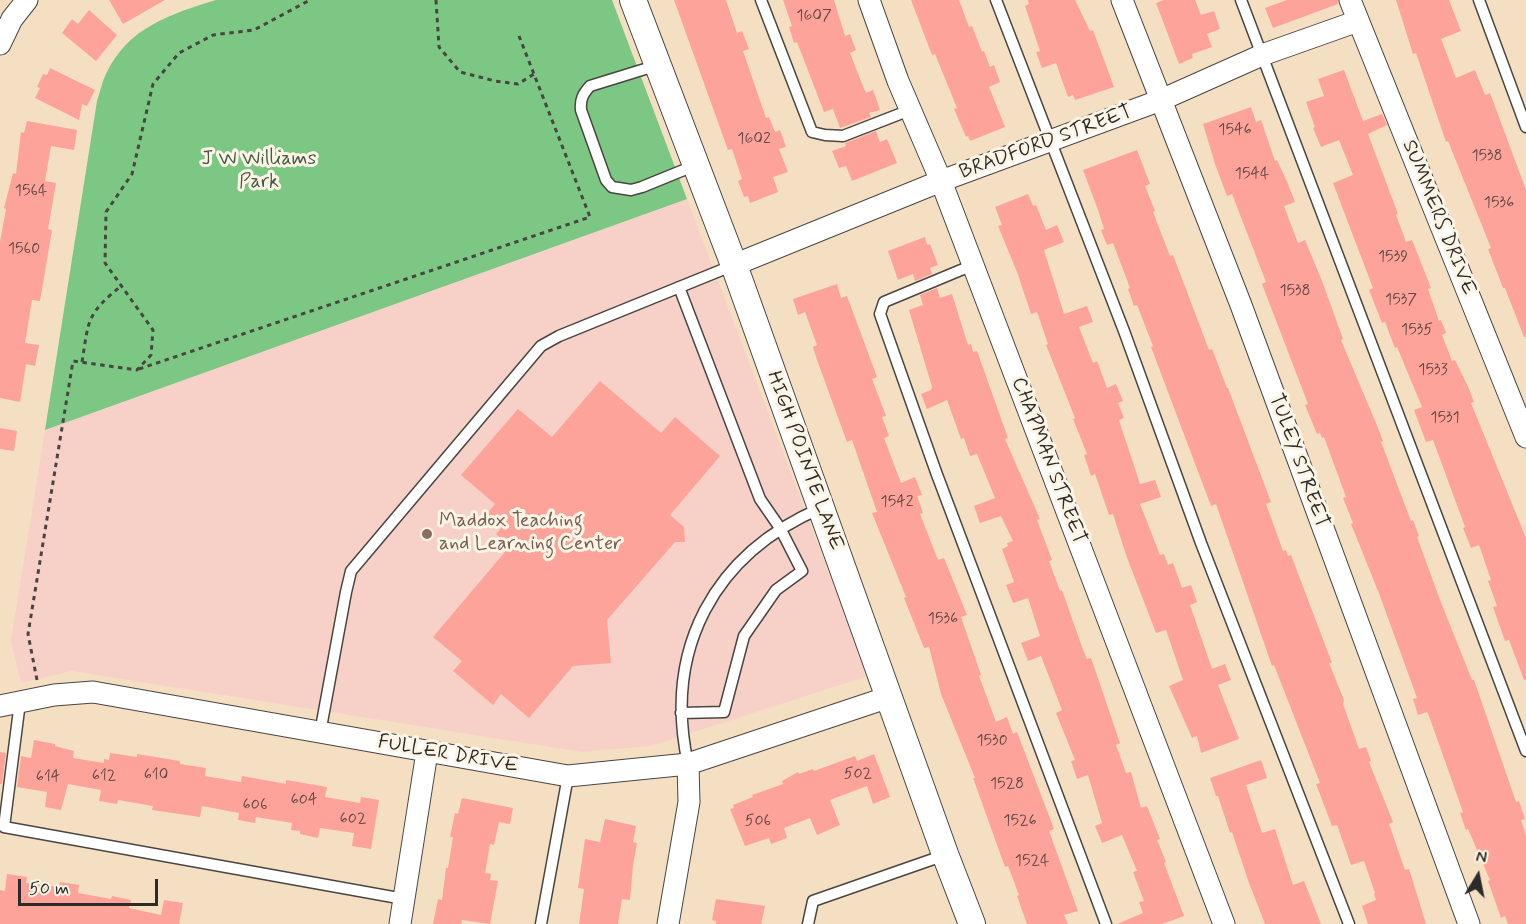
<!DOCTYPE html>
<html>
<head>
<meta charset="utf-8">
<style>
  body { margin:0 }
  #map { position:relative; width:1526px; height:924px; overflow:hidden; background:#f5dfc2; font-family:Mynerve,sans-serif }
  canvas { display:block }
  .north { position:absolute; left:1448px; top:846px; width:60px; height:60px; -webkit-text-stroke:4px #fcf5e5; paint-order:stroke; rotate:10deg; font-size:16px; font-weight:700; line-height:24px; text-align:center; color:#2b2b2b }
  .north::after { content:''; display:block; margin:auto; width:21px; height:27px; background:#2b2b2b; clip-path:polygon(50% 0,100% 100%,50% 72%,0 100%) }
  .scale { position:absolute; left:18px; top:879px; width:140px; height:27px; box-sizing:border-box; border:3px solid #2b2b2b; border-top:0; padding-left:8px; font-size:18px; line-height:21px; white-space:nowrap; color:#2b2b2b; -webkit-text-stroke:4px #fcf5e5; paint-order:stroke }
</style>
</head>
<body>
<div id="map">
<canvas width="1526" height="924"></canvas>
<div class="north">N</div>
<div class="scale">50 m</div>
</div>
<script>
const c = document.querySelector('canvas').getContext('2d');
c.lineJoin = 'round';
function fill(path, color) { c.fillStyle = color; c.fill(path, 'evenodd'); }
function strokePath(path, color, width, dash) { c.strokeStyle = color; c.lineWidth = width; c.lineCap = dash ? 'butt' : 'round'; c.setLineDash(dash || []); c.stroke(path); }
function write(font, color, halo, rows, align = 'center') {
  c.font = font + ' Mynerve,sans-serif'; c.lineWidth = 6; c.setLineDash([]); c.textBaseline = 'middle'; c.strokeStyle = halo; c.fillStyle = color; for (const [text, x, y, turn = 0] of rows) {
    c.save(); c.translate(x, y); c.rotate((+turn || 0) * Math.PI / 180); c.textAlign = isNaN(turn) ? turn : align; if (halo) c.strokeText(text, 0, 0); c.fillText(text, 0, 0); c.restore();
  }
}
fill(new Path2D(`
  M687 199 868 676 651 746 582 752 72 671 21 683 11 641 12 634 45 430Z`), '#f7d1c8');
fill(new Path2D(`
  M216 0H612L687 199 45 430 97 101C100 92 102 82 106 74 128 27 171 14 216 0Z`), '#7dc785');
fill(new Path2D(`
  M109 0H165L123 24Z
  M674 0H726L737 33 742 31 749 49 743 51 766 118 769 117 775 132 780 130 786 147 779 149 788 172 773 177 778 192 750 203 748 196 744 197 738 181 742 179 732 149 728 150Z
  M783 0H834L845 36 850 34 856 50 850 53 860 79 866 93 873 90 880 110 869 113 871 117 840 128 833 109 824 112 797 42 794 43 789 27 792 26Z
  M911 0H959L969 27 972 26 982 52 984 51 990 67 994 65 1000 82 989 87 1005 127 970 141 968 136 966 137 954 109 957 108 935 54 932 55Z
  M1028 0H1075L1090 31 1093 30 1114 87 1075 100 1073 95 1068 97 1056 63 1042 68 1036 52 1040 51 1025 6 1029 4Z
  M1164 0H1195L1201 15 1214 11 1220 29 1207 34 1212 47 1192 54 1193 58 1179 64 1156 3Z
  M1287 0H1338V4L1273 28 1265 8Z
  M1396 0H1449L1461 31 1441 39 1456 78 1475 70 1485 95 1490 93 1526 190V337H1524L1505 288H1503L1488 249 1491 248 1448 141 1446 142 1416 53 1413 54Z
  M89 10 117 35 96 61 62 33 72 19 78 24Z
  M50 68 95 90 87 106 82 104 79 120 35 98 40 88 37 87 43 74 47 75Z
  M1344 70 1363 121 1382 114 1387 125 1368 134 1398 214 1396 215 1406 242 1412 240 1431 288 1428 289 1439 321 1441 320 1446 333 1442 335 1452 361 1455 360 1469 389 1474 402 1471 403 1526 538V680H1524L1509 640 1505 641 1493 607 1497 606 1488 581 1491 580 1479 545 1471 548 1463 528 1465 527 1433 440 1426 442 1414 410 1422 407 1397 347 1395 348 1385 322 1382 323 1369 290 1373 288 1333 183 1353 175 1339 140 1321 147 1313 128 1315 127 1306 102 1324 96 1318 79Z
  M1251 107 1256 122 1261 120 1275 161 1277 160 1288 184 1295 202 1284 206 1298 243 1305 240 1322 281 1343 339 1341 340 1378 428 1383 441 1381 442 1411 521 1413 520 1419 536 1417 537 1440 600 1472 680H1474L1516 802 1519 801 1525 819 1521 820 1526 835V924H1508L1505 916 1501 918 1488 881 1490 880 1468 829 1466 830 1460 813 1463 812 1429 716 1427 712 1418 715 1413 699 1417 698 1380 596 1351 524 1353 523 1343 498 1346 497 1324 437 1322 438 1320 433 1317 434 1305 405 1308 404 1262 284 1266 282 1232 194 1227 196 1215 164 1203 124Z
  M27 121 77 130 74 150 51 146 45 181 56 183 48 229 52 230 40 301 32 300 25 343 39 345 35 366 26 364 20 402 0 398V242L6 209 4 208 13 173 16 174 21 132 24 133Z
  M876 131 880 142 887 139 897 163 852 181 846 166 839 168 832 151 846 146 845 143Z
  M1137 150 1150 184 1145 186 1155 211 1153 212 1170 256 1173 255 1209 350 1212 349 1227 388H1228L1271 502 1266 504 1283 551 1286 550 1288 556 1291 555 1332 663H1329L1344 700 1343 704 1359 749 1366 747 1371 761 1369 762 1393 822 1389 824 1405 870 1409 869 1426 924H1368L1362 906 1376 900 1374 894 1375 893 1364 861 1351 865 1337 825 1332 826 1316 784 1320 783 1274 665 1272 666 1216 504 1211 506 1151 347 1153 346 1137 305 1134 306 1128 289 1130 288 1113 243 1107 245 1101 230 1104 229 1098 210 1083 170Z
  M1028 194 1033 206 1036 205 1046 230 1057 225 1064 242 1044 250 1064 314 1087 306 1093 322 1079 327 1093 363 1097 361 1107 388 1116 384 1123 401 1118 403 1124 418 1119 420 1140 484 1155 480 1161 497 1140 504 1160 555 1164 554 1168 565 1173 563 1182 588 1191 585 1197 602 1190 605 1212 669 1225 664 1231 680 1218 685 1239 739 1201 753 1197 736 1192 738 1169 686 1183 680 1166 630 1156 633 1126 555 1113 514 1109 515 1095 474 1091 476 1084 455 1087 454 1073 419 1075 418 1046 345 1048 344 1037 312 1031 314 1017 272 998 226 1002 225 995 207Z
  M925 237 927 245 930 244 938 265 930 268 932 274 915 281 913 274 898 280 888 251Z
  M837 284 841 298 847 296 877 377 872 379 886 416 882 417 889 436 884 438 901 483 915 477 922 495 917 496 923 513 920 514 938 560 944 558 967 615 961 617 981 675 979 676 996 722 1007 717 1013 734 1017 732 1054 829 1049 831 1078 911 1064 915 1068 924H1027L1017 896 1019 895 1008 866 1005 867 973 778H975L941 694 929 647 924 648 904 598 906 597 872 513 877 512 852 440 847 442 817 360 813 347 817 345 805 312 798 315 793 299Z
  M937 288 940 298 952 294 968 345 971 344 973 352 977 351 1008 438 1005 439 1040 519 1037 520 1052 560 1049 561 1060 591 1062 590 1083 650 1087 659 1091 658 1104 696 1120 743 1116 745 1126 773 1131 772 1141 808 1147 806 1160 839 1157 840 1166 862 1164 863 1184 916 1162 924H1117L1143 913 1139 902 1144 901 1133 872 1137 871 1122 835 1102 843 1095 826 1102 823 1088 775 1077 779 1071 761 1075 760 1056 713 1062 710 1041 656 1028 661 1021 643 1040 636 1028 598 1013 603 1006 585 1014 582 1002 549 1008 546 1007 543 1013 541 1001 516 980 523 974 506 995 498 977 454 970 456 964 438 961 439 947 400 927 409 921 394 931 390 932 387 909 310 923 305 920 295Z
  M600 381 661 433 675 417 720 456 670 515 684 527 685 542H675L607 620 611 663 573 666 529 718 501 694 493 705 453 671 462 661 433 637 510 546 496 534 501 528 486 515 495 504 461 475 518 409 552 437Z
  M0 428 17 431 14 451 0 449Z
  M34 740 55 744V746L74 751 73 758 104 763V759L109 760 110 753 137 757V754L180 761V764L206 768 205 776 241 782 242 776 286 784V780L327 787 325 797 360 803 361 797 379 800 371 849 352 846 354 833 320 828 318 838 300 834V831L291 830 292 823 256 817 255 823 238 820 239 813 202 806 200 817 152 810 153 806 118 800 117 804 99 801 101 790 68 784 61 810 45 807 47 792 17 787 21 756 31 758Z
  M0 752 6 753 2 784H0Z
  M874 754 890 797 873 804 867 786 830 800 840 825 817 835 810 818 784 828 787 838 771 844 769 838 745 846 730 809 734 808 733 805 753 797 752 795 783 784 782 781 798 772 799 774 813 769 814 771 855 756 857 761Z
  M1261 760 1267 778 1246 785 1262 833 1275 829 1293 885 1304 881 1321 924H1265L1249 883 1232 832 1230 833 1218 796H1216L1210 778Z
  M462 798 513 808 510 824 499 822 494 845 490 844 485 873 491 874 490 880 498 881 490 924 462 920 461 924H433L438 899 442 900 446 868H448L453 837H450L455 813 458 814Z
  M605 819 636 826 633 842 637 843 633 865 630 900 622 899 618 924H579L584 889 578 888 585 839 600 842Z
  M7 874 27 877 26 883 59 887 60 882 79 885 78 893 111 899 112 896 131 900 129 908 161 915 164 900 183 903 179 924H0V890L5 891Z
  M716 899 765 906 761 924H716V921L712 920Z`), '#fea399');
const service = new Path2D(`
  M761 0 812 132 825 135 843 136 910 110
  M996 0 1124 331 1201 543 1349 924
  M1241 0 1526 751
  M1479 0 1526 127
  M658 65 590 86C583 94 580 99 581 110L606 180 612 187 631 190 642 187 696 165
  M973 265 884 302 880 314 936 472 1106 924
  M679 287 760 499 780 528 802 571 776 590 744 636 724 712 681 713
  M20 702 4 827 404 899
  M320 733 346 592 351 571 541 346 559 336 734 265
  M688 764C663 649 714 554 821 508
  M541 924 568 776
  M808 924 813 901 945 855`);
const minor = new Path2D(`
  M869 0 898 81 941 181 1224 924
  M1122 0 1241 305 1469 924
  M1350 0 1526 437
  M0 44 12 19 27 0
  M734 265 941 181 1161 100 1262 55 1358 21
  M0 706 54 695 93 692 568 776 688 764 889 697
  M400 924 427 752
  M668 924 689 802 688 764`);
const tertiary = new Path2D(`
  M633 0 734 265 945 854 972 924`);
strokePath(service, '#494642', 13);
strokePath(minor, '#494642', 23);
strokePath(tertiary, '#494642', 28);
strokePath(new Path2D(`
  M436 0 439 47 460 72 495 81 518 84 534 74
  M82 362C89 319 86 315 121 286
  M139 369 590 217 519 36
  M37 680 28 634 73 361 137 370 151 355 153 330 105 263 106 212 132 174 153 84 179 53 213 35 254 30 310 0`), '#494642', 3, [4.5, 4.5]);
strokePath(service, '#fff', 10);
strokePath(minor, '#fff', 21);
strokePath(tertiary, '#fff', 26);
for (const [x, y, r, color] of [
  [427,534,6,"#8d6e63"]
]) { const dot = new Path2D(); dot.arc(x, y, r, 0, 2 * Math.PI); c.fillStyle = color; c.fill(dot); strokePath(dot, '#fcf5e5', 2); }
write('16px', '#604946', null, [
  ["1607",814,17],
  ["1546",1235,131],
  ["1602",754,140],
  ["1538",1487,157],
  ["1544",1252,175],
  ["1564",31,192],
  ["1536",1499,204],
  ["1560",24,250],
  ["1539",1393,258],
  ["1538",1295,292],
  ["1537",1401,301],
  ["1535",1417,331],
  ["1533",1433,371],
  ["1531",1445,419],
  ["1542",897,503],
  ["1536",943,620],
  ["1530",992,742],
  ["502",858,775],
  ["610",156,776],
  ["612",104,777],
  ["614",48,778],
  ["1528",1007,785],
  ["604",304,801],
  ["606",255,806],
  ["602",353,820],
  ["506",758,822],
  ["1526",1020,822],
  ["1524",1032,862]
]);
write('20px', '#2b2b2b', '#fcf5e5', [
  ["BRADFORD STREET",1046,143,-20],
  ["SUMMERS DRIVE",1438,218,68],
  ["HIGH POINTE LANE",804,461,70],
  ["CHAPMAN STREET",1048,461,69],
  ["TULEY STREET",1298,461,70],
  ["FULLER DRIVE",448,755,10]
]);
write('20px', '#445a46', '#fcf5e5', [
  ["J W Williams",259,160],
  ["Park",259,183]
]);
write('20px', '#785e54', '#fcf5e5', [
  ["Maddox Teaching",439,522],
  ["and Learning Center",439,545]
], 'left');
</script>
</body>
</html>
